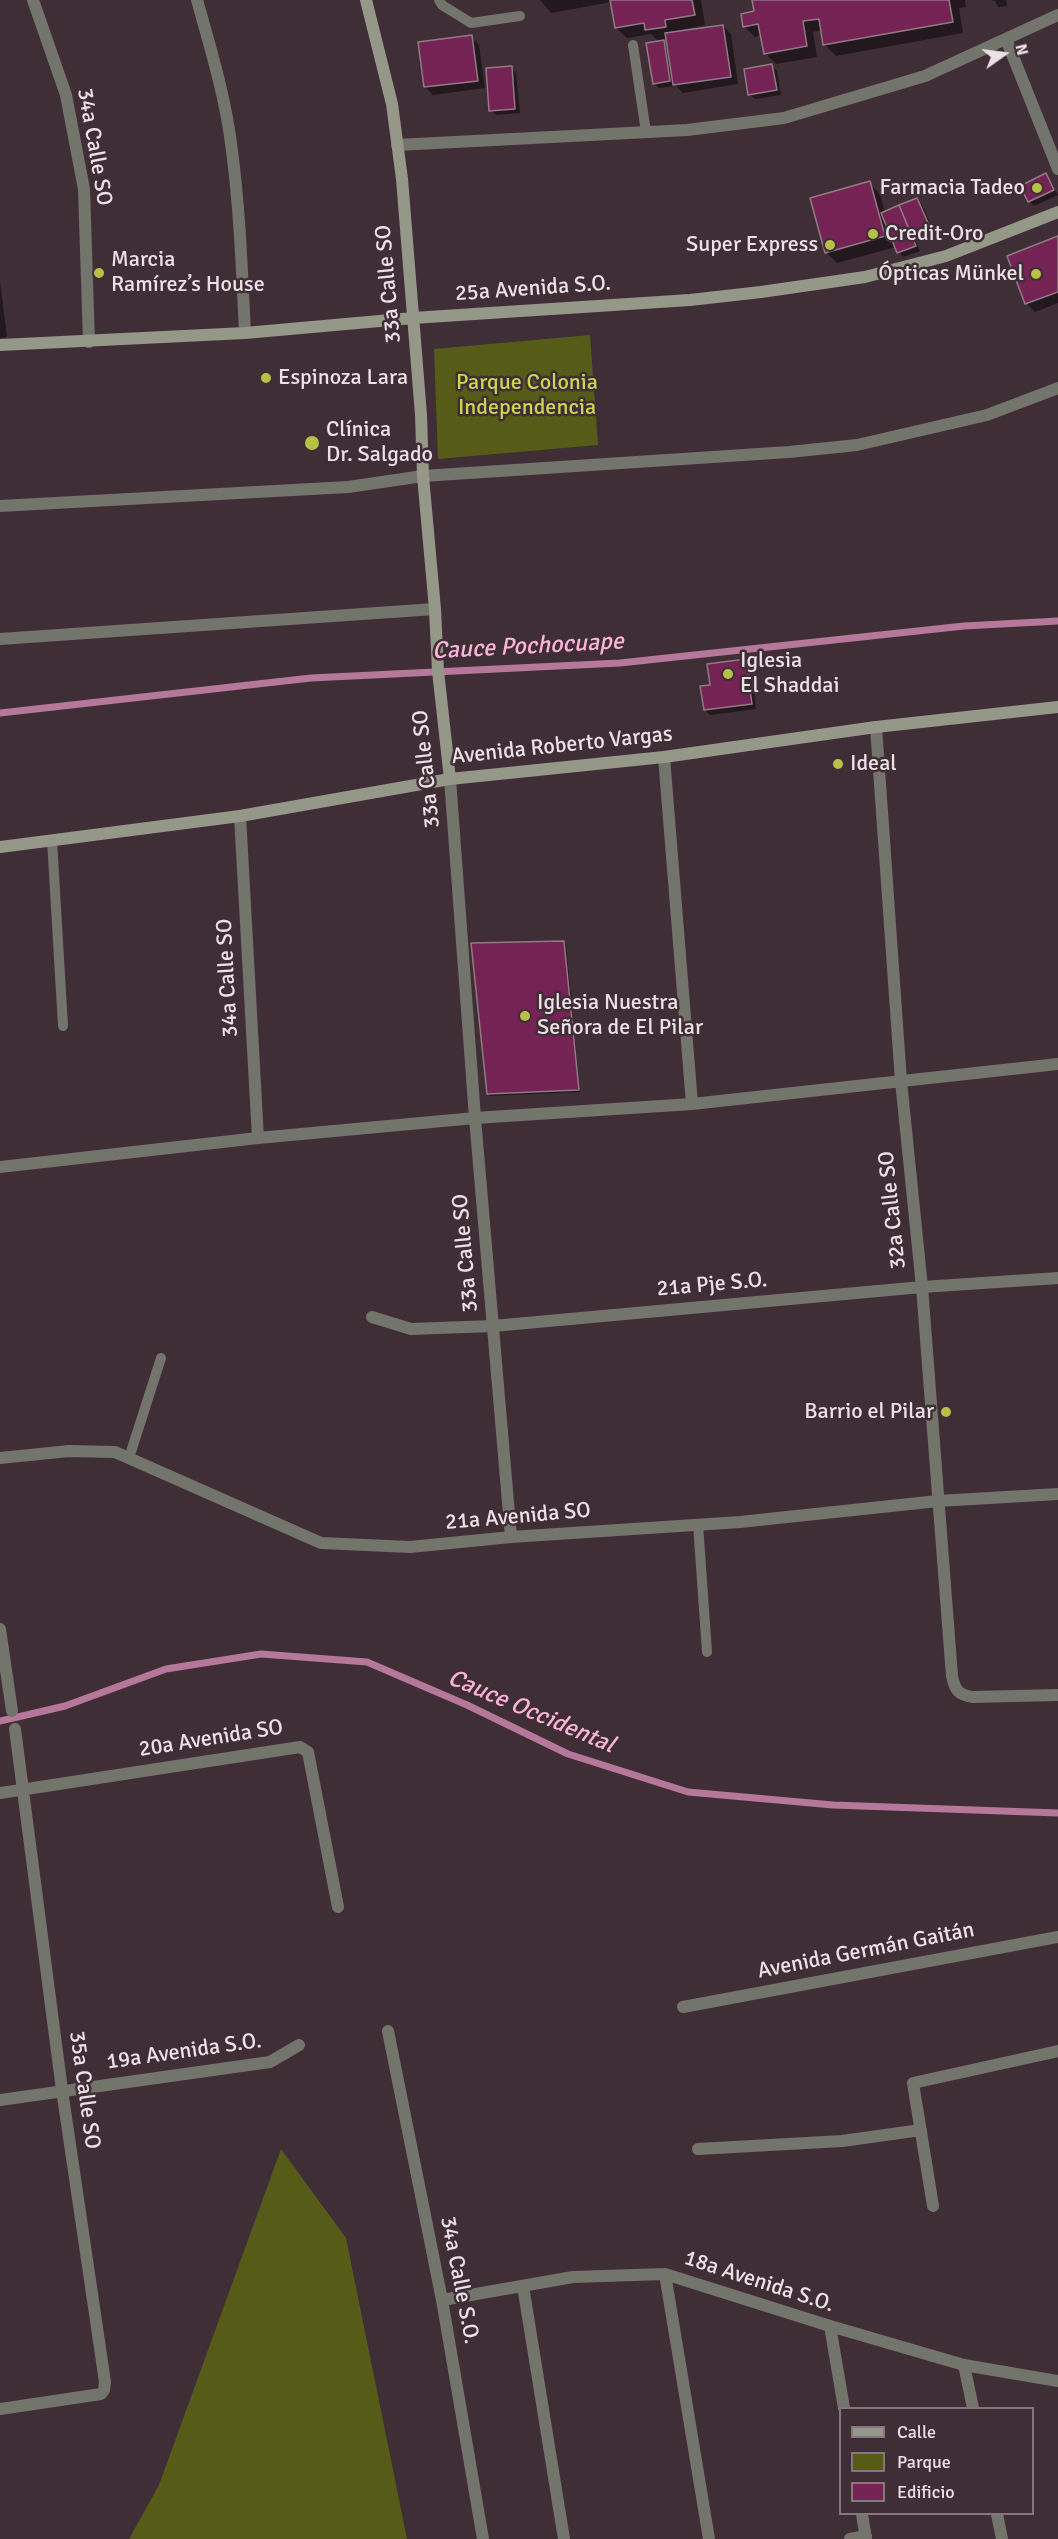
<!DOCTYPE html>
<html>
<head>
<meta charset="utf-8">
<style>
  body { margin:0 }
  #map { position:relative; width:1058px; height:2539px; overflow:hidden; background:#402e37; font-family:Signika,sans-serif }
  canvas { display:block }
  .legend { position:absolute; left:839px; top:2407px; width:195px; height:108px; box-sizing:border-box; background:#402e37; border:2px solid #85767d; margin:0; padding:8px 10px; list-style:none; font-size:18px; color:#ece1e6 }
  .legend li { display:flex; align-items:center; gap:12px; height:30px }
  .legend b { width:30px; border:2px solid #85767d }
  .north { position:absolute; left:974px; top:24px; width:60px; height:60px; -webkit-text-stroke:4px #402e37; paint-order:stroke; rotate:76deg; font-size:16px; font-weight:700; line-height:24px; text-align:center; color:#ece1e6 }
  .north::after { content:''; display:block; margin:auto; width:21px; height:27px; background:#ece1e6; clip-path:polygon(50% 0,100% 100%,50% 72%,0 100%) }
</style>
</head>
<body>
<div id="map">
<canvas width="1058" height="2539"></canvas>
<ul class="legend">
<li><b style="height:8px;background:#959789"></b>Calle</li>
<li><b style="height:16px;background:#565b18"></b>Parque</li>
<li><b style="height:16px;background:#742354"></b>Edificio</li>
</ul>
<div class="north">N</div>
</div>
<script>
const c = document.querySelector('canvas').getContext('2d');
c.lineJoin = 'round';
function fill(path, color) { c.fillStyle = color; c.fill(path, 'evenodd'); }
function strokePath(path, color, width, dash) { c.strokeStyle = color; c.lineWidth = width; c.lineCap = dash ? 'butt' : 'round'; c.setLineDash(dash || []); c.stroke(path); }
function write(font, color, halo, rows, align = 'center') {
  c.font = font + ' Signika,sans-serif'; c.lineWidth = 5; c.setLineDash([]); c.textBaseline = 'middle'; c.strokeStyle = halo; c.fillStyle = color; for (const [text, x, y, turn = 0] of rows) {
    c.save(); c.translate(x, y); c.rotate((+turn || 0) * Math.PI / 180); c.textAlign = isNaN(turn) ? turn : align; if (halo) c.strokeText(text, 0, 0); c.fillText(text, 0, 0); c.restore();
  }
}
fill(new Path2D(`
  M590 335 598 445 438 459 434 349Z
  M281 2149 346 2238 407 2539H129L159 2485Z`), '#565b18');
fill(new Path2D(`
  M540 0H701L705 25 675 31 676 33 723 26 731 34 738 84 683 93 676 86 659 88 654 83 659 42 651 34 627 38 616 28 612 2 551 13ZM668 39 669 48 661 40Z
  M753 0H965L966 7 959 8 963 33 836 56 825 45 822 30 813 32 817 57 776 64 765 53 762 35 755 37 744 26 755 13Z
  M990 0H1006L1007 6 998 7 995 1Z
  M471 37 479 45 485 88 433 95 425 87Z
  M772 66 777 71 781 95 755 99 749 94Z
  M511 68 516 73 520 113 496 115 491 110Z
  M1046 175 1058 195 1034 206 1029 201Z
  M869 183 880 194 885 213 917 199 922 205 933 230 914 237 920 251 903 257 896 247 837 263 826 252Z
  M1058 237V303L1035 312 1027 304 1008 257Z
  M0 281 7 337 0 338Z
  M745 660 751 666 756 709 710 715 705 710 712 686Z
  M564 942 566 944 580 1092 490 1096 488 1094Z`), '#0007');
strokePath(new Path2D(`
  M0 713 311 678 620 663 964 626 1058 621
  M0 1721 65 1706 166 1669 261 1654 367 1662 467 1705 568 1754 688 1792 833 1805 1058 1813`), '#b5779a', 7);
const building = new Path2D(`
  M610 0H692L695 15 665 20 666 27 645 30 644 23 615 28Z
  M752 0H949L953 22 823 45 819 19 803 21 807 46 764 54 758 24 743 27 741 14 754 11Z
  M723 25 731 77 673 85 665 33Z
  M472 35 478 81 424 87 418 42Z
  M664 40 670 81 653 84 646 43Z
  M772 64 777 90 748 95 744 69Z
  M512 66 515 109 489 111 486 68Z
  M1046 173 1054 190 1028 202 1020 186Z
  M870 181 885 236 825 253 810 198Z
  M917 198 929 225 910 232 899 205Z
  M899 205 916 246 897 253 881 213Z
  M1058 236V292L1025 304 1007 256Z
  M746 659 752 704 704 710 700 686 710 685 707 664Z
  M564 941 579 1090 487 1094 471 943Z`);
fill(building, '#742354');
strokePath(building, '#907b85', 1.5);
strokePath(new Path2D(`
  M439 0 442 5 471 23 520 16
  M633 45 646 132
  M52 840 63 1026
  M129 1458 161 1358
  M698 1524 707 1652`), '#73746b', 10);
strokePath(new Path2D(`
  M33 0 66 95 84 189 89 342
  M197 0C211 50 226 99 232 151 240 212 242 273 245 333
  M1006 39 1058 169
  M397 145 687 130 784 118 925 76 1058 15
  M0 506 348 487 423 476 789 452 857 445 987 415 1058 388
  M0 639 435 609
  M876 727 901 1081 922 1287 952 1676C955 1690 958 1695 973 1697L1058 1695
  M664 757 692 1104
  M450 779 475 1118 511 1537
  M240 816 258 1138
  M0 1167 258 1138 475 1118 692 1104 1058 1064
  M372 1317 411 1329 493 1326 922 1287 1058 1278
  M0 1458 69 1451 115 1452 321 1543 410 1547 511 1537 740 1522 938 1501 1058 1494
  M0 1629 12 1711
  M0 1793 300 1747 308 1752 338 1907
  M683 2007 1058 1937
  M388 2031 442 2300 483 2539
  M0 2100 270 2062 299 2045
  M698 2149 842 2141 921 2130
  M933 2206 913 2083 1058 2051
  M665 2274 709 2539
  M523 2286 564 2539
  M442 2300 573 2277 665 2274 830 2326 964 2365 1058 2381
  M830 2326 844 2408
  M964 2365 973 2408
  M0 2409 101 2394 104 2390 105 2382 62 2090 15 1729
  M862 2514 866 2539
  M997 2514 1002 2539
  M850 2539 866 2536`), '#73746b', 12);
strokePath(new Path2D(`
  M366 0 392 104 402 179 421 415 423 476 435 609 438 671 450 779
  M0 345 245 333 413 318 690 300 761 292 865 277 946 256 1058 212
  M0 847 240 816 450 779 664 757 876 727 1058 707`), '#959789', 12);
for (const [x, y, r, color] of [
  [1037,188,6,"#b7c148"],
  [873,234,6,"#b7c148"],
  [830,245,6,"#b7c148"],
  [99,273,6,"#b7c148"],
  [1036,274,6,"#b7c148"],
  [266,378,6,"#b7c148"],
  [312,443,8,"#b7c148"],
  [728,674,6,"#b7c148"],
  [838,764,6,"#b7c148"],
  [525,1016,6,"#b7c148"],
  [946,1412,6,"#b7c148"]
]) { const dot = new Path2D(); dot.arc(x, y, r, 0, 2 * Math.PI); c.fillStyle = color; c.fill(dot); strokePath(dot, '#402e37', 2); }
write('22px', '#ece1e6', '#402e37', [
  ["34a Calle SO",94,147,80],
  ["33a Calle SO",389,284,-95],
  ["25a Avenida S.O.",533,289,-4],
  ["Avenida Roberto Vargas",562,746,-6],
  ["33a Calle SO",427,769,-96],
  ["34a Calle SO",228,978,-93],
  ["32a Calle SO",893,1210,-96],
  ["33a Calle SO",466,1253,-95],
  ["21a Pje S.O.",712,1285,-5],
  ["21a Avenida SO",518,1517,-5],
  ["20a Avenida SO",211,1739,-9],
  ["Avenida Germán Gaitán",866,1951,-11],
  ["19a Avenida S.O.",184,2052,-8],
  ["35a Calle SO",84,2090,82],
  ["34a Calle S.O.",459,2280,79],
  ["18a Avenida S.O.",759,2282,18]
]);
write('22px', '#ece1e6', '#402e37', [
  ["Farmacia Tadeo",1025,188,"right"],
  ["Credit-Oro",885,234],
  ["Super Express",818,245,"right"],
  ["Marcia",111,260],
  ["Ramírez’s House",111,285],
  ["Ópticas Münkel",1024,274,"right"],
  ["Espinoza Lara",278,378],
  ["Clínica",326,430],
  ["Dr. Salgado",326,455],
  ["Iglesia",740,661],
  ["El Shaddai",740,686],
  ["Ideal",850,764],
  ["Iglesia Nuestra",537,1003],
  ["Señora de El Pilar",537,1028],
  ["Barrio el Pilar",934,1412,"right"]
], 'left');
write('22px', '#cad650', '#402e37', [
  ["Parque Colonia",527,383],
  ["Independencia",527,408]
]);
write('italic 24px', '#fcb5d9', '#402e37', [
  ["Cauce Pochocuape",528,647,-3],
  ["Cauce Occidental",531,1712,23]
]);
</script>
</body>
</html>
